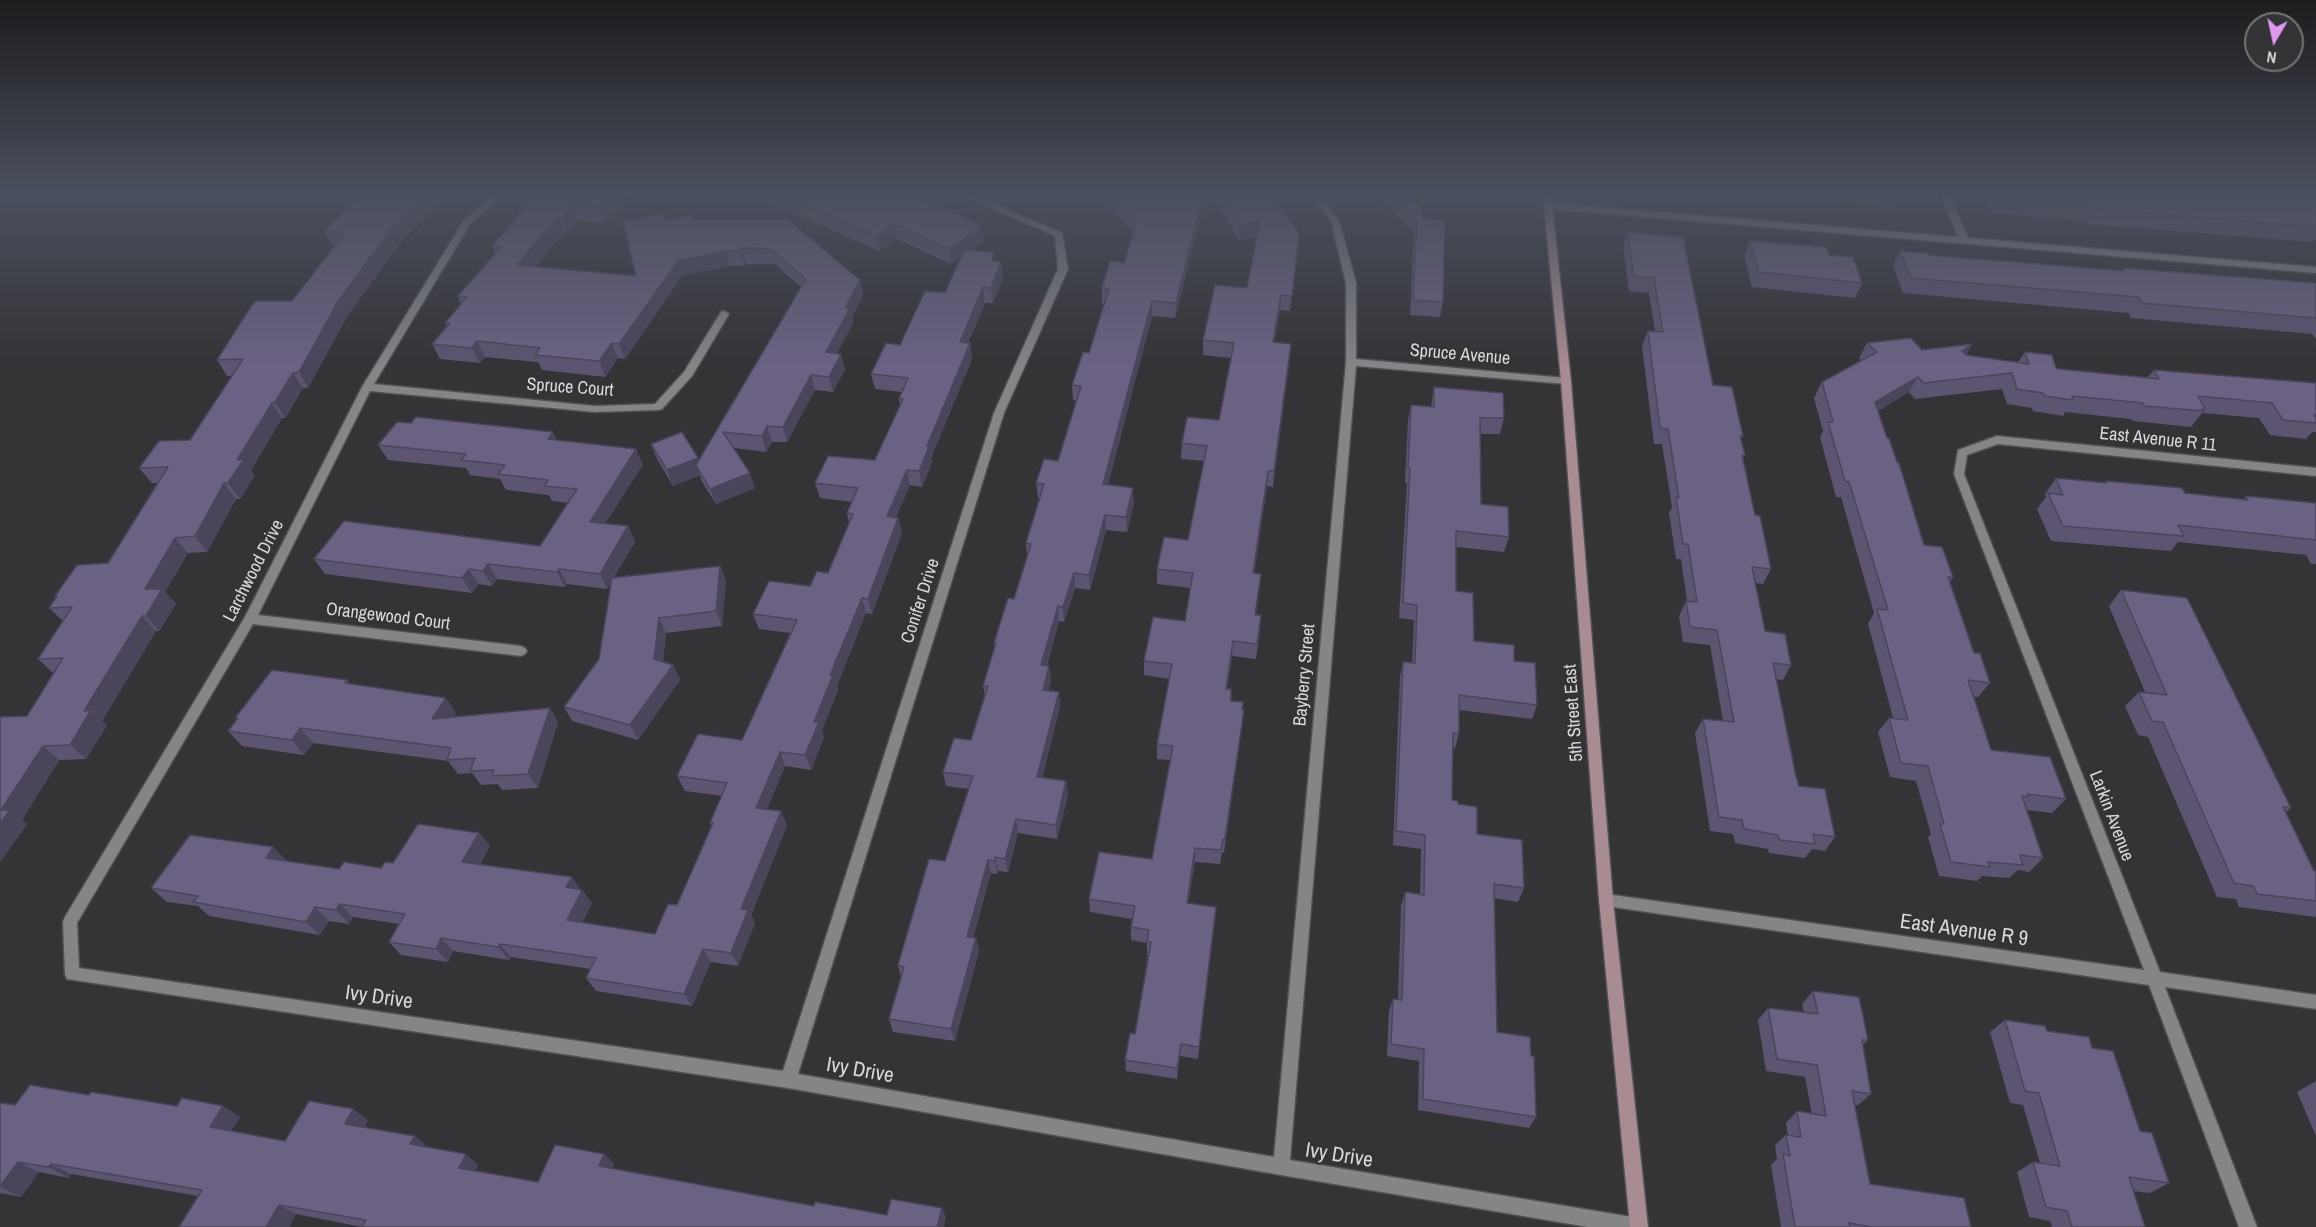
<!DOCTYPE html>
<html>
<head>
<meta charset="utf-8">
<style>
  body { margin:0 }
  #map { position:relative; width:2316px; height:1227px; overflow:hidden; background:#343336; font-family:"Archivo Narrow",sans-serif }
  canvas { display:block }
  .north { position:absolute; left:2244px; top:12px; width:60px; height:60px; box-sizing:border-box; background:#343336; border:2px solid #767578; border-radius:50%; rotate:189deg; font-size:16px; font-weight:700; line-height:24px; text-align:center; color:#d9d8da }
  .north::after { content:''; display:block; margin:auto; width:21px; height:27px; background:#df98f2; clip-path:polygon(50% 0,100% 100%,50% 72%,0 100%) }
</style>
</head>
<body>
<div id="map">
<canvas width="2316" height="1227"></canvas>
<div class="north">N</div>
</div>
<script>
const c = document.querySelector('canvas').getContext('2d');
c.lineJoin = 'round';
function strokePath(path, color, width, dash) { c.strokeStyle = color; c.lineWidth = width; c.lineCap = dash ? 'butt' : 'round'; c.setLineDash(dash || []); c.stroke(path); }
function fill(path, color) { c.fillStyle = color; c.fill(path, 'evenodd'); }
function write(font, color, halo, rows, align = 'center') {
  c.font = font + ' "Archivo Narrow",sans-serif'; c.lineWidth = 4.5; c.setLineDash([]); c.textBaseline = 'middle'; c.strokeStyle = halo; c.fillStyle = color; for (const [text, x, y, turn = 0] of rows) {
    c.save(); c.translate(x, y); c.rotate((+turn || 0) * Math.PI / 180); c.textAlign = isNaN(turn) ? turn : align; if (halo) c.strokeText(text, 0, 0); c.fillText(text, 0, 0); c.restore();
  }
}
const street = new Path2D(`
  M493 195H502L470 224 374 384 595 406 655 404 684 372 721 312 724 311 729 314 692 376 662 409 658 410 595 412 370 391 258 615 521 646 525 648 527 651 525 654 521 656 253 624 77 923 79 968 783 1071 994 413 1058 269 1055 236 961 195H973L1062 233 1068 269 1004 413 798 1074 1274 1157 1346 362V283L1331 221 1310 195H1319L1339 221 1356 283V359L1566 378 1571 381 1566 384 1356 366 1290 1160 1638 1218 1644 1221 1647 1227H1588L1281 1175 788 1088 67 979 65 974 63 922 65 917 245 617 362 387 463 222Z
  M1941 195H1949L1968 238 2316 267V273L1549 209 1545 206 1549 203 1958 237Z
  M1997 436 2316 468V476L1998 444 1967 455 1964 474 2160 972 2316 995V1009L2165 987 2257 1227H2239L2149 985 1606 906 1601 905 1599 900 1601 895 1606 894 2144 970 1954 474 1958 450Z`);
const secondary = new Path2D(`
  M1543 195H1551L1571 381 1613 900 1648 1227H1630L1599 900 1561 381Z`);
strokePath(street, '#505052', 3);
strokePath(secondary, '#505052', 3);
fill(street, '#858487');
fill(secondary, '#a88c91');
fill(new Path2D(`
  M447 195 407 236H405L346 318 308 388H303L285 418H282L251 470 255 475 240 499H236L207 552 188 553 165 592 176 604 159 631H156L102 721 107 725 86 759 59 760 22 820 27 824 0 862 27 716 53 673 38 659 63 621 49 608 57 597 55 596 108 563 158 483H152L139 468 190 440 232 376H227L217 360 292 301 335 247H333L324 231Z
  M536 195H628L605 223 577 221 568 232H564L535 267 636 276 666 219 694 220 860 280 863 295 852 317 853 323 837 353 845 369 833 392 815 390 787 442H772L766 452 734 448 755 488 716 504 701 480 700 475 673 486 657 459 651 444 699 460 801 287 775 264H746L745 266H730L682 276 625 359 618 358 605 377 542 370 538 362 485 357 480 363 440 359 432 344 447 327 445 323 461 304 458 296 495 254 492 246Z
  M752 195H915L984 241 971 250 995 261 1001 262 1003 277 993 303H985L968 343H970L972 359 931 458 932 462 922 487 910 485 896 517 898 518 902 533 872 614 866 613 837 686 838 690 822 730 824 737 811 770 785 766 767 809 787 825 751 915 755 923 738 966 711 962 692 1006 596 991 586 978 591 969 511 957 509 960 453 951 448 962 401 955 389 942 399 924 353 917 349 924 329 921 320 935 209 916 198 906 167 902 151 888 273 847 286 861 339 869 381 868 479 833 490 846 480 864 582 890 592 903 582 923 655 934 677 905 712 826 710 823 722 796 685 791 677 776 742 740 790 633 759 629 753 614 810 586 828 573 849 523 847 513 852 502 820 498 815 483 875 460 900 405 899 399 902 392 875 389 871 374 900 345 945 293 961 257 951 264 897 239 879 251Z
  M1099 195H1206L1175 318 1152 316 1108 485 1134 503 1127 532 1106 530 1090 590 1075 588 1064 622 1059 621 1047 666H1049L1051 681 1048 691 1059 692 1060 707 1042 778 1066 781 1068 795 1057 839 1018 833 1008 872 998 871 997 874 991 873 973 937 976 938 979 951 955 1041 893 1032 889 1019 901 977 898 965 945 861 969 789 946 786 943 772 971 740 985 697 983 686 994 648V643L1014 599 1027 556 1026 543 1040 498H1038L1036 483 1058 461 1076 401 1073 400 1072 385 1089 353 1104 304H1102V288L1124 263 1133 232Z
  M1212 195H1272L1299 234 1290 311 1280 310 1274 342 1291 344 1273 487 1267 486 1254 574 1259 590 1256 615 1260 630 1256 659 1232 656 1227 689 1231 701 1242 710V725L1224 853 1222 852 1220 864 1195 862 1188 903 1216 907 1198 1059 1180 1056 1177 1079 1126 1071 1125 1060 1135 1034 1148 955H1147V943L1131 940V927L1132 919 1090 912 1089 899 1152 859 1170 760 1157 759V744L1169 679 1144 675V661L1185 621 1191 588 1157 584V569L1188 540 1204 461 1181 459 1182 443 1219 420 1231 358 1203 355V340L1247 288 1257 236 1239 240Z
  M1375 195H1412L1443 302 1440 317 1410 315 1414 232Z
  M1820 195H1898L1895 200H1893L1890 206 1821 200Z
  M1983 195H2316V240H2314L2312 242 2089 224 2066 219 1991 213Z
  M1627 232 1683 237 1713 385 1743 436 1741 439 1745 455 1743 458 1755 515 1771 569 1763 584 1755 583 1765 631 1791 665 1783 680 1776 679 1796 776 1799 786 1835 837 1825 851 1812 849 1805 858 1769 853 1768 849 1735 843 1733 834 1710 831 1695 733 1703 719 1723 721 1710 645 1683 642 1679 616 1686 601H1687L1681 559H1676L1669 513 1672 507 1662 444H1654L1642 346 1648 331H1655L1649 293 1629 291 1623 247Z
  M1750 241 1829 255 1862 283 1855 298 1752 287 1744 256Z
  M1900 251 1929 255 2121 271 2123 268 2316 283V339L2312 334 2131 318 2129 313 1903 293 1893 266Z
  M1867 343 1922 350 1972 344 1966 355 2018 362 2025 352 2056 368 2060 369 2147 378 2154 370 2316 383V432H2312L2306 439 2270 435 2259 418 2202 413 2191 427 2133 421 2131 419 2065 412 2063 416 2033 411 2032 408 2007 404 2002 389 1915 399 1909 392 1878 411 1924 545 1953 577 1950 582 1974 653 1990 683 1978 697H1974L1991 750 2066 799 2052 813 2027 810 2043 858 2029 872 2018 870 2009 878 1982 876 1977 881 1939 876 1928 837 1931 834 1916 781 1890 777 1878 732 1889 718H1893L1868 624 1874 613 1841 497H1836L1820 437 1823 431 1814 398 1822 382 1861 360 1859 358Z
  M1434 387 1504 418 1500 434H1480L1481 504 1509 537 1504 552 1456 547V591L1474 641 1514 661 1537 705 1532 719 1459 710V733L1455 748H1453L1452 800 1458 804 1477 834 1524 888 1518 902 1494 898 1497 1032 1531 1056 1536 1117 1529 1128 1418 1110 1419 1061 1387 1056 1389 1011 1393 999 1398 1000 1401 906 1405 892 1420 894 1421 849 1393 845 1400 677 1403 662 1412 663 1414 620 1399 618 1407 483H1405L1408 420 1411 405 1431 407Z
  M556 440 643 464 605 524 628 526 635 542 614 577 720 566 726 581 722 626 666 633 663 662 673 665 680 680 638 740 572 721 564 707 599 659 611 582 607 589 567 584 565 587 497 579 492 586 478 584 472 593 325 574 314 559 540 546 568 503 552 501 549 495 506 490 500 479 470 475 466 468 388 460 378 445Z
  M2056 478 2104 483 2106 481 2185 493 2244 499 2246 496 2316 503V564H2311L2306 555 2178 542 2171 551 2051 541 2037 509 2046 497 2045 494Z
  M2121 590 2291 808 2286 812 2314 871H2316V917L2239 907 2236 899 2217 897 2148 737 2138 735 2125 706 2139 692H2145L2109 606Z
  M347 680 349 683 456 713 454 717 558 722 538 788 502 790 498 784 481 785 472 773 458 774 448 761 313 743 304 755 242 746 228 731 237 720 235 718Z
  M1813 991 1868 1040 1863 1045 1871 1094 1858 1105H1854L1870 1184 1971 1227H1781L1771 1165 1777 1159 1775 1145 1786 1135H1788L1786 1123 1797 1111 1812 1114 1805 1077 1766 1071 1758 1020 1768 1008 1804 1013 1802 1004Z
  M2005 1020 2047 1031 2092 1048 2169 1183 2150 1193 2133 1191 2145 1227H2052L2050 1221 2029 1217 2017 1172 2033 1162 2040 1163 2023 1105 2010 1103 1990 1032Z
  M2316 1081V1136L2297 1092Z
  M89 1095 177 1106H223L240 1117 231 1131 285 1141 368 1120 364 1128 428 1147 478 1165 475 1171 538 1182 604 1154 614 1164 613 1168 814 1206 887 1215 942 1208 946 1218 362 1227 296 1214 289 1227H179L198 1196 71 1174 69 1178 39 1172 21 1197 0 1193V1103L15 1105Z`), '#5c5471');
fill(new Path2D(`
  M425 195H447L407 236 400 221Z
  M610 195H628L605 223 600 208Z
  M1203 195H1206L1175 318 1176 303Z
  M571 206 577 221 568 232 562 217Z
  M558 217 564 232 524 280 517 265Z
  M1260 220 1259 235 1239 240V225Z
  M397 221 405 236 346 318 308 388 299 372 337 303Z
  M894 224 897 239 879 251 876 236Z
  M982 226 984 241 951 264 949 249Z
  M742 248 746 264 745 266 740 251Z
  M725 251 730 266 682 276 625 359 619 344 678 261Z
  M1001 262 1003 277 993 303 991 288Z
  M860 280 863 295 852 317 853 323 830 367 826 352 845 308Z
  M983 287 985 303 962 358 960 342Z
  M1281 295 1280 310 1272 357 1273 342Z
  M1152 301V316L1104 500 1103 484Z
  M477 341 485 357 480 363 472 348Z
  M612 343 618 358 605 377 599 361Z
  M970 343 972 359 931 458 932 462 922 487 919 471 927 446Z
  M1291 344 1290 359 1273 487 1274 471Z
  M1972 344 1963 360 1962 351Z
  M841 354 845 369 833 392 829 377Z
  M293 373 303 388 285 418 275 402Z
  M811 375 815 390 787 442 783 427Z
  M1918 377 1909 392 1867 417 1875 402Z
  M272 403 282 418 251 470 255 475 240 499 228 483 237 460Z
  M767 426 772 442 766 452 762 436Z
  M553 432 560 448 548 439Z
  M636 449 643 464 597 537 590 522Z
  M698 458 704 474 696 465 700 475 673 486 667 470Z
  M907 470 910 485 890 532 887 516Z
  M1268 471 1267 486 1251 589 1253 573Z
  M750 473 755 488 716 504 710 489Z
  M224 483 236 499 207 552 195 536Z
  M1133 488 1134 503 1127 532 1126 517Z
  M1105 515 1106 530 1090 590 1089 575Z
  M898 518 902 533 872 614 868 599Z
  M628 526 635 542 607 589 600 574Z
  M175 538 188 553 165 592 176 604 159 631 146 616 145 589Z
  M488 564 497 579 492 586 483 571Z
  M720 566 726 581 722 626 716 611Z
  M469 569 478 584 472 593 462 578Z
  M559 569 567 584 565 587 557 572Z
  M1074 573 1075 588 1064 622 1063 607Z
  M862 598 866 613 837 686 838 690 822 730 824 737 811 770 805 755 814 722 830 675Z
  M1058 606 1059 621 1043 680 1041 665Z
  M142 616 156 631 102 721 107 725 86 759 70 745 84 711Z
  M659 618 666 633 661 674 654 659Z
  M1233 641 1232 656 1225 703 1226 689Z
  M673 665 680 680 638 740 630 725Z
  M1049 666 1051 681 1045 705 1043 690Z
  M1059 692 1060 707 1038 792 1037 777Z
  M446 698 456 713 443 734 432 719Z
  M550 708 558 722 538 788 528 774Z
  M1244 710 1242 725 1224 853 1225 839Z
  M300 728 313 743 304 755 292 740Z
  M43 746 59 760 22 820 27 824 0 862V823L1 810Z
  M780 752 785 766 762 822 756 808Z
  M1066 781 1068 795 1057 839 1056 825Z
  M781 811 787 825 751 915 755 923 738 966 731 953 741 909Z
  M1016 819 1018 833 1008 872 1005 859Z
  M479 833 490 846 473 875 462 862Z
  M273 847 287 861 266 858Z
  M1195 848V862L1186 916 1187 903Z
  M995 857 998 871 997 874 995 861Z
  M988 860 991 873 970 950 967 937Z
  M572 877 581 890 566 887Z
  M582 890 592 903 576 934 567 920Z
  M340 904 353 917 349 924 336 910Z
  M315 907 329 921 320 935 306 922Z
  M1216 907 1215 921 1198 1059 1199 1047Z
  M441 938 453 951 448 962 436 949Z
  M976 938 979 951 955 1041 951 1029Z
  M500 944 511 957 509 960 498 947Z
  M703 949 711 962 692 1006 684 994Z
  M1181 1044 1180 1056 1177 1079V1068Z
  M223 1106 240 1117 227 1138 210 1127Z
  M353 1109 368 1120 360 1135 345 1124Z
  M415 1136 428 1147 424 1155 410 1144Z
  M466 1154 478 1165 472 1179 459 1168Z
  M604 1154 614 1164 609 1176 599 1166Z
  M18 1162 39 1172 21 1197 0 1187Z
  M51 1164 71 1174 69 1178 48 1167Z
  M279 1205 296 1214 289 1227H266Z
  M942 1208 946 1218 944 1227H937Z`), '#4b455c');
const building = new Path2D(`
  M362 195H425L400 221H397L337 303 299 372 293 373 275 402 272 403 237 460 244 459 228 483H224L195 536 175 538 145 589H162L146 616H142L84 711 91 710 70 745 43 746 1 810H10L0 823V717L27 716 63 658 38 659 72 607 49 608 57 596H55L77 565 108 563 168 467 139 468 159 441 190 440 243 359 217 360 250 308 256 301H292L345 233 324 231Z
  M536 195H610L600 208 571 206 562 217H558L517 265 636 276 623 222 664 213 665 219 671 220 692 215 694 220 787 219 860 280 845 308H850L826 352 841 354 829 377 811 375 783 427 767 426 762 436 723 432 750 473 710 489 696 465 806 279 771 249 742 248 740 251H725L678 261 619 344 612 343 599 361 535 355 540 348 477 341 472 348 432 344 450 323H445L467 297 458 296 501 247 492 246Z
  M782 195H915L982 226 949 249 894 224 876 236Z
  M1113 195H1203L1176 303 1152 301 1103 484 1133 488 1126 517 1105 515 1089 575 1074 573 1063 607 1058 606 1041 665 1049 666 1043 690 1059 692 1037 777 1066 781 1056 825 1016 819 1005 859 995 857V861L988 860 967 937 976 938 951 1029 889 1019 904 967 898 965 929 859 945 861 973 776 943 772 954 738 971 740 988 686H983L996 643H994L1008 598 1014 599 1031 544 1026 543 1044 484 1036 483 1044 459 1058 461 1081 386 1072 385 1083 352 1089 353 1109 289 1102 288 1110 261 1124 263 1137 221Z
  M1222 195H1272L1299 234 1292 296 1281 295 1273 342 1291 344 1274 471H1268L1253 573 1261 574 1255 615H1261L1257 644 1233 641 1226 689H1231V701L1243 702 1242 710H1244L1225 839H1223L1221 850 1195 848 1187 903 1216 907 1199 1047 1181 1044 1177 1068 1125 1060 1130 1033 1135 1034 1151 942H1147L1149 930 1131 927 1135 906 1089 899 1099 852 1152 859 1173 746 1157 744 1172 664 1144 661 1153 617 1185 621 1193 573 1157 569 1164 537 1188 540 1207 446 1182 443 1187 417 1219 420 1234 343 1203 340 1215 285 1247 288 1260 220 1239 225Z
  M1393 195H1412L1424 218 1445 220 1443 302 1413 300 1417 218Z
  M1998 195H2316V227L2098 209 2075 205 2000 199Z
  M1627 232 1683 237 1713 385 1732 387 1743 436H1740L1745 455H1742L1755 515 1760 516 1771 569 1752 567 1765 631 1785 634 1791 665 1773 663 1796 776 1799 786 1825 789 1835 837 1813 834 1815 844 1779 840 1778 835 1744 829 1742 820 1719 817 1703 719 1734 722 1717 630 1690 627 1686 601 1697 602 1688 544H1683L1676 497 1679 498 1668 429 1660 428 1648 331 1663 332 1654 278 1634 276Z
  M1750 241 1826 247 1829 255 1853 257 1862 283 1759 272Z
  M964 250 994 252 992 261 1001 262 991 288 983 287 960 342 970 343 927 446 929 447 919 471 907 470 887 516 898 518 868 599 862 598 830 675H833L814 722H819L805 755 780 752 756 808 781 811 741 909 748 910 731 953 703 949 684 994 586 978 596 958 500 944 498 947 441 938 436 949 389 942 405 914 340 904 336 910 315 907 306 922 193 902 198 896 151 888 190 835 273 847 266 858 339 869 344 862 381 868 385 862 393 863 418 824 479 833 462 862 572 877 566 887 582 890 567 920 655 934 668 904 677 905 713 823H710L727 783 677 776 698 734 742 740 797 620 753 614 769 581 810 586 817 571 828 573 853 514 847 513 858 488 815 483 828 456 875 460 903 399H899L908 378 871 374 886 343 900 345 925 291 945 293Z
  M1900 251 1928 253 1929 255 2124 271 2123 268 2316 283V318L2142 303 2139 297 1911 278Z
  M1911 338 1922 350 1972 344 1962 351 1966 355 2029 364 2025 352 2052 355 2056 368 2060 369 2159 379 2154 370 2316 383V415H2314L2316 418V423L2283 420 2272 403 2198 396 2205 409H2202L2204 411 2144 406 2143 403 2072 396 2073 400 2044 396 2043 393 2017 389 2012 373 1924 383 1918 377 1875 402 1887 438H1889L1897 462 1899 463 1924 545 1942 547 1953 577H1948L1974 653H1980L1990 683 1968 680 1991 750 2050 757 2066 799 2027 794 2028 797 2022 796 2043 858 2020 855 2023 865 1988 862 1990 867 1951 862 1940 824H1944L1928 766 1901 763 1889 718 1908 720 1877 609 1888 610 1849 482 1845 481 1828 422H1833L1822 382 1877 352 1867 343Z
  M1434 387 1503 393 1504 418H1480L1481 504 1508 507 1509 537 1456 531V591L1473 593 1474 641 1514 645V661L1535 663 1537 705 1459 695V733H1453L1452 800 1458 801V804L1477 807V834L1522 840 1524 888 1494 884 1497 1032 1530 1037 1531 1056H1534L1536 1117 1423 1099 1424 1049 1391 1044 1393 999 1402 1000 1405 892 1424 895 1425 835 1396 831 1403 662 1415 663 1417 605 1403 603 1410 468H1408L1411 405 1434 407Z
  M416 417 553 432 548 439 636 449 590 522 628 526 600 574 559 569 557 572 488 564 483 571 469 569 462 578 314 559 344 521 540 546 577 489 544 486 548 480 498 474 505 465 461 460 466 454 378 445 397 422 411 423Z
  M682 432 698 458 667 470 651 444Z
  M2056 478 2107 483 2106 481 2182 488 2185 493 2248 500 2246 496 2316 503V540L2178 525 2184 536 2063 526 2048 493 2063 495Z
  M720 566 716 611 659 618 654 659 673 665 630 725 564 707 599 659 612 578Z
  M2121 590 2187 598 2291 808 2283 807 2314 871H2316V901L2257 894 2253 886 2234 883 2163 722 2152 721 2139 692 2167 695Z
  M272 670 347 680 345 683 446 698 432 719 550 708 528 774 492 776 494 770 470 771 475 758 447 760 451 748 300 728 292 740 228 731 238 718H235Z
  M1813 991 1859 997 1868 1040H1862L1871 1094 1852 1091 1870 1184 1964 1198 1971 1227H1873L1849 1223 1850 1227H1795L1783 1154 1790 1156 1786 1135 1801 1137 1797 1111 1826 1116 1817 1065 1777 1059 1768 1008 1818 1014Z
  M2005 1020 2045 1026 2047 1031 2089 1037 2092 1048 2113 1051 2140 1131 2152 1133 2169 1183 2129 1177 2145 1227H2072L2067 1211 2046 1207 2033 1162 2060 1166 2039 1093 2025 1091Z
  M30 1085 89 1095 91 1092 177 1106 182 1098 223 1106 210 1127 285 1141 309 1101 353 1109 345 1124 415 1136 410 1144 466 1154 459 1168 538 1182 555 1145 604 1154 599 1166 814 1206 815 1202 887 1215 891 1199 942 1208 937 1227H362L366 1220 279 1205 266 1227H179L202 1190 51 1164 48 1167 18 1162 0 1186V1103L15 1105Z`);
fill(building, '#6b6283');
strokePath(building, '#4b455c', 1.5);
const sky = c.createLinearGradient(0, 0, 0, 367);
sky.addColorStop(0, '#1d1c1e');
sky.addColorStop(0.53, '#4a505d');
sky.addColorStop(1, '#4a505d00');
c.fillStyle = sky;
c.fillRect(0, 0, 2316, 367);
write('18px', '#d9d8da', '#343336', [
  ["Spruce Avenue",1460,355,5],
  ["Spruce Court",570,388,4],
  ["East Avenue R 11",2158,440,6],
  ["Larchwood Drive",254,571,-63],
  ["Conifer Drive",921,601,-72],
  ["Orangewood Court",388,617,7],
  ["Bayberry Street",1305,675,-85],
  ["5th Street East",1574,713,-94],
  ["Larkin Avenue",2111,816,69]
]);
write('21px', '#d9d8da', '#343336', [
  ["East Avenue R 9",1964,931,8],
  ["Ivy Drive",379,998,8],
  ["Ivy Drive",860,1071,10],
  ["Ivy Drive",1339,1156,9]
]);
</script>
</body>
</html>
